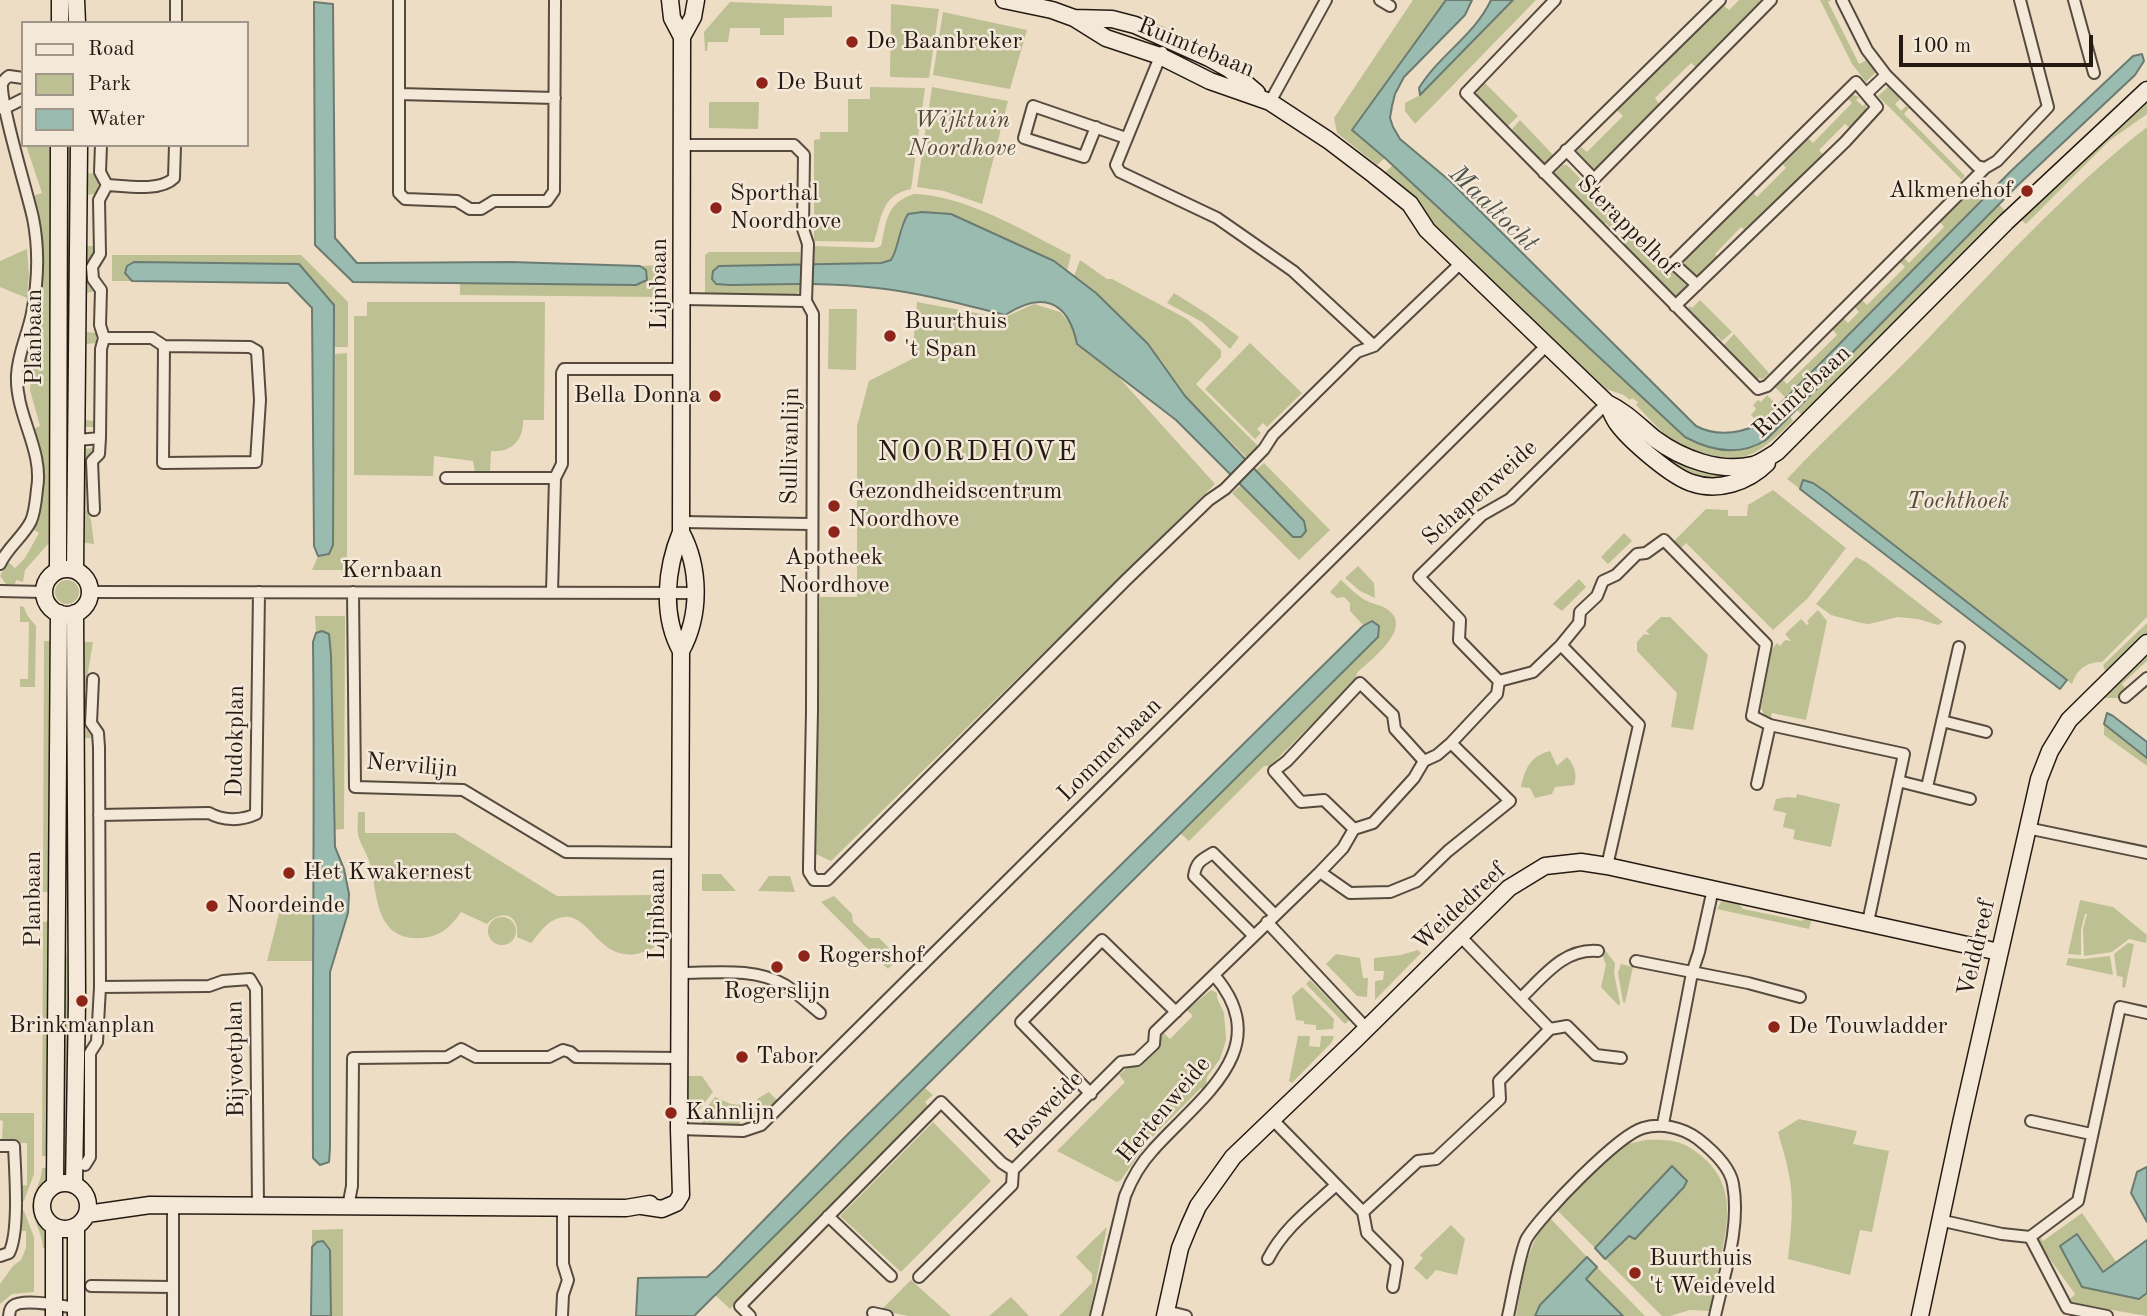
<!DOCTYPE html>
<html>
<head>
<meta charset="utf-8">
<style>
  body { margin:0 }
  #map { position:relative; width:2147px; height:1316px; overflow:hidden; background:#eeddc5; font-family:"Old Standard TT",serif }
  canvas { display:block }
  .legend { position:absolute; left:21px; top:21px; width:228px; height:126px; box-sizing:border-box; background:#f4e9d9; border:2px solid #a1968a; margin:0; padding:9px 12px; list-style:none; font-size:21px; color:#251a13 }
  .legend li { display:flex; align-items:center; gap:14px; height:35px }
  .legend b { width:35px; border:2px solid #a1968a }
  .scale { position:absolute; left:1899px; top:35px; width:194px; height:32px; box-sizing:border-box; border:4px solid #251a13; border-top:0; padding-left:9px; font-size:21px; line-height:24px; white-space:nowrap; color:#251a13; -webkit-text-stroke:5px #f4e9d9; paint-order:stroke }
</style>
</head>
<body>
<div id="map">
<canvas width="2147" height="1316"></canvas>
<ul class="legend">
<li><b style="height:9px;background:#f4e9d9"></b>Road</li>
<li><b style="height:19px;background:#bcc092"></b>Park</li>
<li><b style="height:19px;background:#9abcb0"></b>Water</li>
</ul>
<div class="scale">100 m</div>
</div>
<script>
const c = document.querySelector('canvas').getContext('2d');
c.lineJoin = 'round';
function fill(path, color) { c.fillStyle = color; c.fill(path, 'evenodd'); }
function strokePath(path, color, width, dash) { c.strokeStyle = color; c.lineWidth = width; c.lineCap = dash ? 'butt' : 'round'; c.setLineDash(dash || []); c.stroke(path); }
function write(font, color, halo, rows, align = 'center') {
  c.font = font + ' "Old Standard TT",serif'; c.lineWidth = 5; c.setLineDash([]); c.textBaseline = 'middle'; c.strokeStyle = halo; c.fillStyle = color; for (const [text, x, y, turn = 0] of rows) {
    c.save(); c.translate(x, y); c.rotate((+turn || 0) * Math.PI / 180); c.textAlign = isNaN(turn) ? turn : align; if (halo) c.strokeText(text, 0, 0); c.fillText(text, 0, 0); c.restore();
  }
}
fill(new Path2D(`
  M1413 0H1446L1352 129 1385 158 1377 165 1337 133 1334 118Z
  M1513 0H1536L1415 124 1405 111V103L1420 95Z
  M1739 0H1765L1697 68 1691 63 1655 98 1660 105 1596 169H1592L1576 158V152L1581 147 1587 152 1623 116 1617 110 1723 5 1729 10Z
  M1820 0H1831L1828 2 1859 64 1867 60 1876 72 1866 82 1852 64Z
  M730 2 832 6V17L784 18V35H760V28H730L728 42H708L707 51H705L704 32Z
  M891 4 939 9 929 78 890 77Z
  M943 12 1027 30 1010 89 933 75Z
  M1483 81 1518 116 1505 129 1477 99V88Z
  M870 87 925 88 911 189C881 195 882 217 874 242L814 241V140L820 139V132H848V99H870Z
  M932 87 1008 101 982 204 944 191 917 187Z
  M1888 87 1900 99 1895 104 1901 111 1906 106 1909 108 1904 114 1965 176 1962 180 1878 96Z
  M1851 94 1859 97 1856 100 1863 106 1866 103V115L1851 129 1845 124 1819 150 1824 156 1747 232 1741 227 1715 254 1720 259 1698 277 1694 275 1684 266 1685 258 1752 191 1757 197 1786 168 1781 162 1807 137 1813 143 1852 103 1846 97Z
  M2147 100V114L2109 141 2026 224 2021 220 2105 135Z
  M709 102H759L758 129 709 128Z
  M1520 120 1555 157 1546 165H1541L1514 138 1517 135 1512 129Z
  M2147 127V617L2102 662C2086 662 2077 669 2072 684L1813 483 1803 480 1800 489 1787 479C1829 434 1875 393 1919 348 1992 272 2064 192 2147 127Z
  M26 145H52L50 521 52 542 48 544 25 570 23 582 16 580 15 584H6L0 576 8 562 15 568 25 558 39 533 31 528 37 513 31 430 40 426 30 390 32 367 23 365C28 343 37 322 40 300 46 265 40 230 33 196L42 193Z
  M63 145H73L70 542H63Z
  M87 145V173L95 174 99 184 95 194 87 195V246H95V254C83 266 83 280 95 291L87 293 86 332 96 333V343L86 344V420L94 421V427H83Z
  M1393 165 1686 437C1711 443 1743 458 1766 440 1774 433 1782 424 1790 416L1793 421C1764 450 1742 469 1699 454 1693 451 1685 450 1679 446 1663 435 1649 418 1636 405L1638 402 1632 398 1630 400 1624 395 1603 388 1562 353 1384 173Z
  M1563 165H1567L1625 225 1616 234 1606 223 1603 226 1554 178 1555 173Z
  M1983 188 1988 194 1785 397 1774 386 1781 378 1787 384 1837 335 1831 328 1842 317 1848 323 1859 312 1854 306 1861 299 1867 305 1905 267 1899 261 1903 257 1909 263 1944 227 1939 221 1969 190 1975 196Z
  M914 194C965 195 1026 232 1071 255L1067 271 1054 261 951 214 901 225 896 253 891 260 881 263 814 264 812 246 876 248 881 246C887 220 886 203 914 194Z
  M1999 204 2006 212 1803 416 1796 409Z
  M1628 228 1687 286 1688 291 1675 299 1617 240Z
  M27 249 29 275 27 298 0 287V261Z
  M709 252H800V265L719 266 713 271 712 279 730 285 800 284V291L792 298 705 295V255Z
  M112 255H301L348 302V347H335L334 305 299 264 127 277 132 281H112Z
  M1080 260 1107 279H1112L1187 319 1221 350V357L1196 384 1258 446 1247 458 1185 396 1148 344 1096 293 1074 276Z
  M659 265 658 297 460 295V283L642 284 646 270 640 266Z
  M1174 293 1209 315 1239 337 1230 349 1202 322 1167 303Z
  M1700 300 1732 332 1722 341 1717 336 1714 338 1688 312 1689 306 1692 308Z
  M367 302H545L544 420H523C524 440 511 453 491 451L490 472H475L473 461 434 456 433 476 354 475V316H367Z
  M917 302 1003 318 1034 304 1060 312 1215 484 831 861 816 854 820 597H857V426L869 381 912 359Z
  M829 309H857L856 370 828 369Z
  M1734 334 1769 373 1763 379 1751 377 1722 347Z
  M1250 343 1302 393 1267 427 1263 423 1257 429 1261 433 1255 439 1205 389Z
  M347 353V570H312L318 556 330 554 333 545 335 354Z
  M1767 395 1777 405 1760 424 1751 415 1756 409 1753 405 1758 400 1761 402Z
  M1616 413C1642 436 1671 466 1708 473 1720 475 1734 475 1747 476L1704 482 1666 466Z
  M94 448 86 459V509L91 520 94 544 80 542 82 449Z
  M1264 463 1330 530 1299 560 1232 493 1242 484 1293 537 1304 521 1255 471Z
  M1773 490 1846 548 1808 598 1773 630 1686 543 1681 548 1674 541 1706 509 1728 510V516H1747L1748 505Z
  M1624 533 1632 541 1608 564 1601 557Z
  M1856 557 1866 562 1943 622 1938 625 1918 619 1898 617 1869 624 1861 623 1831 615 1816 604Z
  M1358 566 1374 583 1375 598 1360 591 1345 578Z
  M1579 579 1586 587 1562 611 1553 604Z
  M55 592a12 12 0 1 1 24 0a12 12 0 1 1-24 0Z
  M1341 580C1349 587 1357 596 1367 601 1373 604 1381 605 1387 609 1415 628 1370 660 1357 673L1355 681 1270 766H1264L1189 841 1181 834 1378 637 1372 621 1364 626 1350 611V603L1344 597 1337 598 1330 592Z
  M20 606 24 607 27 615 36 626 35 687H20V679H28L29 622H20Z
  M1818 610 1827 621 1806 720 1772 713 1770 721 1766 719 1761 708 1772 649 1777 643 1780 646 1785 640 1791 641 1785 634 1801 619 1807 625 1809 623 1807 621Z
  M315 616H345L344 829 333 830 329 634 322 631 316 633Z
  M1661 617H1670L1708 655 1693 730 1671 727 1677 693 1637 651V642L1644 634 1650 635 1646 631Z
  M2147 623V635L2106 673 2103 665Z
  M44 641H52L51 892H43Z
  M62 642H71V870L64 886Z
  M81 642H93L85 691 86 729 93 738H81Z
  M2147 652V661L2122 684 2127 690 2119 698H2100Z
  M2104 724 2147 758V766L2104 735Z
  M1550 751 1557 766 1567 757C1574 765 1578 774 1574 785L1555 787 1552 794 1535 798 1530 788 1521 787C1525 769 1530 756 1550 751Z
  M1797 794 1840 804 1831 847 1793 839 1795 830 1783 827 1786 813 1773 810 1776 799 1787 797 1796 798Z
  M358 812H365V833H455L557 896 654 895 655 885H658L657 946C596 980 593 900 554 920 545 924 537 936 531 943L517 937C520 915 502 908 487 924L461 912C451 927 441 936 422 938 375 941 378 896 370 864 367 853 360 844 358 834 357 827 358 819 358 812Z
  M702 874H721L736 891H702Z
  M769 876H790L795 892 758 891Z
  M834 896 852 914 853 922 870 938H879L899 958 888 969 821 902Z
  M1722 900 1739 904 1743 909 1802 921 1806 917 1812 918 1809 929 1717 909Z
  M2080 900 2113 907 2147 935 2146 943 2129 939 2112 952 2084 956 2083 929 2087 914H2085L2081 930V955L2068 954Z
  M281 906H314L313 961H267Z
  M488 931a14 14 0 1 1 28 0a14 14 0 1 1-28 0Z
  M50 921V1156H42L43 922Z
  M65 922V947L71 975 70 1155H59Z
  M2128 943 2134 944 2125 988 2122 987 2123 977 2117 976 2114 954Z
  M1418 950 1421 953 1375 1000V981L1383 980 1384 971H1374V958L1401 955Z
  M1605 950 1615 963 1614 973 1620 1003 1619 1006 1601 987 1606 965 1602 954Z
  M1336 954 1360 958 1363 978H1368L1367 997 1357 996 1326 964Z
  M2110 956 2113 975 2066 965 2068 958 2083 959Z
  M1621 964 1633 967 1625 1003 1623 1002 1618 973Z
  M1310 980 1349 1020 1345 1024 1306 984Z
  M1302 987 1334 1019 1333 1029 1316 1030V1025L1304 1024V1021L1296 1020 1292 996Z
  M1211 990 1217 993V998L1224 1013 1226 1040 1220 1059 1207 1077 1205 1091 1201 1088 1148 1141 1121 1180 1117 1182 1057 1151 1125 1082 1119 1075 1129 1066H1141L1159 1046 1157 1037 1163 1032 1170 1039 1193 1016 1187 1010Z
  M1298 1036H1310L1309 1046 1320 1047 1321 1036H1334L1332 1042 1292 1083 1289 1081Z
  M686 1076H702L713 1092 697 1112H686Z
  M925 1088 933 1095 925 1102 929 1108 793 1247 789 1248 730 1309 715 1295Z
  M769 1092 778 1101C768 1111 759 1124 745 1124V1104L758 1102 757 1099Z
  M715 1097 731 1104 741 1105 740 1124H702V1114Z
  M0 1113H34V1174L24 1201 19 1202 18 1186 27 1185V1143H20L19 1140H2L3 1121 0 1120Z
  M1799 1119 1857 1131 1853 1144 1889 1151 1872 1232 1860 1230 1850 1275 1788 1259C1791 1230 1795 1199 1788 1170 1786 1157 1781 1145 1778 1132Z
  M933 1122 991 1181 901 1272 840 1216Z
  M1646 1140C1673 1139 1685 1141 1706 1160 1735 1188 1728 1222 1721 1257 1717 1275 1714 1293 1711 1311L1690 1310 1670 1316H1662L1605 1259 1629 1235 1673 1167 1595 1248 1557 1210 1613 1152 1627 1144Z
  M42 1168H50C50 1187 39 1189 38 1205 37 1216 45 1221 47 1231 49 1236 49 1243 49 1248H43C42 1232 33 1221 32 1208 31 1195 42 1182 42 1168Z
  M18 1211H24L34 1237V1292L12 1294 0 1304V1284L13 1266 21 1260 26 1248V1231H18Z
  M2082 1213 2117 1263 2101 1272 2087 1249 2060 1247 2082 1287 2138 1299 2147 1293V1316L2071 1303 2068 1301 2075 1294 2042 1248 2035 1252 2034 1238 2039 1235 2043 1241Z
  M1550 1218 1587 1257 1540 1305 1535 1316H1516C1523 1283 1525 1244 1550 1218Z
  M1451 1225 1465 1239 1457 1275 1436 1270 1427 1280 1414 1268 1423 1258 1420 1255Z
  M1107 1227 1089 1316H1059L1092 1283V1274L1076 1257Z
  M343 1229V1316H331L330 1250 312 1247V1230Z
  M1597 1267 1645 1316H1623L1589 1283 1586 1279Z
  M911 1280 951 1316H908L881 1310Z
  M1011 1297 1029 1316H989Z`), '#bcc092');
const water = new Path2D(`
  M1446 0H1472L1465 15 1404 77 1395 94 1392 106 1390 118 1393 127 1400 139 1450 181 1696 426C1717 437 1738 434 1760 424L2011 171 2133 56 2142 54 2144 61 2135 75 2018 185 1766 440C1739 457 1711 451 1685 437L1385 158 1352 130Z
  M1491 0H1513L1420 95 1419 88C1439 55 1474 36 1491 0Z
  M314 2 333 4 335 238 357 263 511 262 640 266 646 270 647 280 636 285 353 282 315 245Z
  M922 212 951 214 1054 261 1096 293 1148 344 1185 396 1304 521 1306 531 1301 537H1293L1176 420 1077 344C1068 300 1042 291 1005 315 962 304 921 293 877 288 829 282 779 284 730 285L716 284 712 279 713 271 719 266 881 263 891 260C900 245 898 230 908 214Z
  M134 262 299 264 334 305 333 545 329 554 318 556 314 546 312 308 288 283 132 281 125 273 127 266Z
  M1803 480 1813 483 1826 492 2067 680 2060 689 1800 489Z
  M1372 621 1379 626 1378 637 694 1316H636L638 1278 707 1277 716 1269 846 1136 1363 626Z
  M322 631 329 634 331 655 335 847 344 869 349 894 348 913 330 972V1148L329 1162 320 1165 313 1158C312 986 315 814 313 642L316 633Z
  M2107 713 2113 716 2147 742V758L2104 724Z
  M1672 1166 1687 1181 1684 1187 1635 1239 1629 1236 1605 1259 1595 1248Z
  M2147 1167V1222L2131 1193 2137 1172Z
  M2077 1234 2103 1272 2147 1240V1293L2139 1299 2082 1287 2060 1246Z
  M323 1241 330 1250 331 1316H311L312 1247 317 1242Z
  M1587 1257 1597 1267 1586 1279 1623 1316H1535L1540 1305Z`);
fill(water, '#9abcb0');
strokePath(water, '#6b7b71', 2);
const street = new Path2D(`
  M176 0V23
  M399 0V193L405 199 457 201 470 209H481L494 201H547L554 191 555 0
  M1380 0 1390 6
  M1555 0 1466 93 1758 389 1767 386 1985 168 1997 161 2048 107 2020 0
  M1842 0 1867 50 1886 75 1977 166 1985 168
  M2074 0 2094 73
  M1162 52 1116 165 1120 172 1217 218 1293 271 1374 346
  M1867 93 1886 75
  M399 94 555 98
  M1270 102 1326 0
  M3 109 23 99
  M1096 127 1084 157 1024 138 1033 106 1126 138
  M682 145H794L804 155 803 229 808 244 806 301 813 314 812 711 809 866V872L814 880H827L1126 580 1209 500 1225 489 1264 449 1273 435 1357 352 1374 346 1462 262
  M1566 150 1594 179 1771 0
  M1544 173 1720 0
  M107 185C126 186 160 192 174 178L175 145
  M682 299 806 301
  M1675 306 1845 142 1877 107 1856 82 1673 263 1697 285
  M104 338H152L164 346 250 347 257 351 260 400 256 462 163 463 164 346
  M78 440 100 438 101 349 104 338 100 325 101 290 93 279 92 267 100 254 99 200 107 185 100 172 101 145
  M446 478H555
  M94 510 92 461 99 454 100 438
  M681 522 811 524
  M0 564C7 548 23 537 31 521 35 512 36 499 37 489 44 450 15 415 17 375 18 353 28 334 32 313 38 282 39 248 33 218 27 191 0 104 2 84 3 81 6 78 9 76L23 78
  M0 591 43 592
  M90 592 694 593
  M353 592 355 787 463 790 566 852 681 853
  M552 593 555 478 562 464V373L564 369H682
  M1561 645 1639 725 1607 866
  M1499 681 1533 672 1561 645 1579 623 1580 612 1597 596 1603 581 1616 575 1637 554 1646 553 1664 540 1766 644 1752 716 1770 725 1904 754 1868 922
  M1499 681 1459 640 1460 620 1419 577 1482 515 1510 499 1607 403
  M2125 697 2147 678
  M1942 721 1986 732
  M1424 761 1437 755 1451 743 1497 694 1499 681
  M1898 781 1970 799
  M1757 784 1770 725
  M1927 787 1959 647
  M99 815 209 813C223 821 241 821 256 814L259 592
  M2027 828 2147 853
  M1354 829 1324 800 1301 802 1274 771 1287 761 1360 683 1393 715 1395 729 1424 761
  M1320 872 1350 893 1390 892 1417 881 1448 851 1510 801 1451 743
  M1267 922 1367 1029
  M1254 936 1194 876C1196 862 1201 860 1213 853L1274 914
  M1461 937 1550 1029 1567 1026 1596 1055 1621 1058
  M1636 961 1748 983 1800 997
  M680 973C714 973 754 967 785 985 797 993 809 1004 820 1013
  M100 987 209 986 223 981 250 979 256 989 258 1206
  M1521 998C1544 976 1564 948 1598 951
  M1091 1094 1021 1022 1102 940 1176 1012
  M1272 1119 1363 1212 1367 1233 1397 1263 1393 1287
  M2031 1121 2091 1134
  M1663 1124 1692 973 1699 952 1713 889
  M679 1129 743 1131 761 1125 1547 345
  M0 1146H14C15 1171 20 1232 9 1253L0 1256
  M85 1165 90 1157V1053L97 1042 100 987 99 747 98 733 91 723 93 679
  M173 1205V1316
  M348 1207 352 1186 353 1058 447 1057 461 1049 476 1057H549L563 1050 570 1052 576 1057 680 1058
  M1363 1212 1418 1161 1436 1159 1500 1099 1499 1081 1550 1029
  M828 1216 891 1276
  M1939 1220 2002 1234 2030 1237 2078 1201 2120 1007 2147 1013
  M2030 1237 2067 1308 2107 1316
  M1268 1259C1283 1229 1311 1208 1335 1186
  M919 1277 1012 1185 1013 1170
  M91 1286 173 1287
  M1166 1311 1186 1316
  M873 1313 887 1316
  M9 1316C10 1312 9 1309 13 1306 23 1298 63 1306 76 1308
  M562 1316 563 1295 568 1280 563 1264V1208
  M750 1316 740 1306 941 1102 1002 1163 1013 1170 1121 1062 1137 1060 1154 1044 1155 1032 1320 872 1343 848 1354 829 1373 823 1414 778 1424 761
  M1096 1316 1125 1196C1132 1178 1140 1164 1153 1150 1198 1099 1278 1049 1214 975
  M1508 1316C1512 1299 1520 1250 1527 1238 1541 1215 1618 1135 1643 1128 1661 1123 1682 1127 1698 1139 1712 1150 1730 1166 1733 1184 1741 1227 1724 1274 1715 1316`);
const secondary = new Path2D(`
  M76 0 77 23
  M670 0 672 18 682 37 681 532C666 568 661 615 681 651
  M1004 0 1052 10 1074 18 1106 38 1160 56 1210 81 1270 102 1328 140 1374 175 1410 204 1427 230 1607 403C1626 412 1639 426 1655 439 1682 459 1720 473 1753 465 1761 463 1770 456 1777 452L2006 222 2147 90
  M1074 18 1112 19 1135 25 1209 58 1229 69 1257 93
  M60 23V0
  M682 37 693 17 696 0
  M1607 403C1610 410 1613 417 1617 423 1629 440 1672 477 1692 483 1718 492 1748 482 1767 463
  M44 592a23 23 0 1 1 46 0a23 23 0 1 1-46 0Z
  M58 570 59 145
  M75 570 79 145
  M42 1206a23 23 0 1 1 46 0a23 23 0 1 1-46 0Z
  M55 1185 59 613
  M74 1185 77 1000 75 613
  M642 1206 662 1209 676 1203 681 1195 679 1129 681 651C701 615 700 567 681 532
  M87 1214 150 1205 626 1208 650 1204
  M54 1316V1226
  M76 1316V1226
  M1165 1316 1180 1248 1189 1226 1198 1206 1233 1157 1356 1039 1509 888 1545 866 1581 862 1607 866 1999 952
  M1920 1316 1961 1123 2039 779 2050 751 2069 720 2147 643`);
strokePath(street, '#574b40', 14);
strokePath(secondary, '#251a13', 19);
strokePath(street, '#f4e9d9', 10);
strokePath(secondary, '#f4e9d9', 16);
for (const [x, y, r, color] of [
  [852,42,7,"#8f2418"],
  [762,83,7,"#8f2418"],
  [2027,191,7,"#8f2418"],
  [716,208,7,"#8f2418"],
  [890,336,7,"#8f2418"],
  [715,396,7,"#8f2418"],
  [834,506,7,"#8f2418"],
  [834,532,7,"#8f2418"],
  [289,873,7,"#8f2418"],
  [212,906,7,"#8f2418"],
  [804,956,7,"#8f2418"],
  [777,967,7,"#8f2418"],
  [82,1001,7,"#8f2418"],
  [1774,1027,7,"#8f2418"],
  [742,1057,7,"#8f2418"],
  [671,1113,7,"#8f2418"],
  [1635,1273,7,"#8f2418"]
]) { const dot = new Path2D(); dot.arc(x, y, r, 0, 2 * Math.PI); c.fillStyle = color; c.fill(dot); strokePath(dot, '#f4e9d9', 2.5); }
write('24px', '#251a13', '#f4e9d9', [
  ["De Baanbreker",866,42],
  ["De Buut",776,83],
  ["Alkmenehof",2013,191,"right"],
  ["Sporthal",730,194],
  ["Noordhove",730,222],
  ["Buurthuis",904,322],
  ["'t Span",904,350],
  ["Bella Donna",701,396,"right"],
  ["Gezondheidscentrum",848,492],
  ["Noordhove",848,520],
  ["Apotheek",834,558,"center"],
  ["Noordhove",834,586,"center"],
  ["Het Kwakernest",303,873],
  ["Noordeinde",226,906],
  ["Rogershof",818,956],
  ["Rogerslijn",777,992,"center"],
  ["Brinkmanplan",82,1026,"center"],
  ["De Touwladder",1788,1027],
  ["Tabor",756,1057],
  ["Kahnlijn",685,1113],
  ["Buurthuis",1649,1259],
  ["'t Weideveld",1649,1287]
], 'left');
write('24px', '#251a13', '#f4e9d9', [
  ["Ruimtebaan",1196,48,22],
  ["Sterappelhof",1627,226,45],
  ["Lijnbaan",660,284,-90],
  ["Planbaan",35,337,-90],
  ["Ruimtebaan",1802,392,-43],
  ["Sullivanlijn",791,446,-89],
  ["Schapenweide",1480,493,-42],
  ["Kernbaan",392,571],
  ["Dudokplan",236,741,-89],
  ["Lommerbaan",1110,750,-45],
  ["Nervilijn",412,766,5],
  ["Planbaan",34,899,-90],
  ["Weidedreef",1460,907,-43],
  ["Lijnbaan",658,914,-90],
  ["Velddreef",1977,948,-77],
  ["Bijvoetplan",236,1059,-91],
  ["Rosweide",1045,1110,-45],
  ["Hertenweide",1164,1110,-50]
]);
write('italic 24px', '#524c39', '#f4e9d9', [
  ["Wijktuin",962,121],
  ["Noordhove",962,149],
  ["Tochthoek",1958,502]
]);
write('italic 26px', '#4e534a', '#f4e9d9', [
  ["Maaltocht",1493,209,44]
]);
c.letterSpacing = '2px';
write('28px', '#251a13', '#f4e9d9', [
  ["NOORDHOVE",978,453]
]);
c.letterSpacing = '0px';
</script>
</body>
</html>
